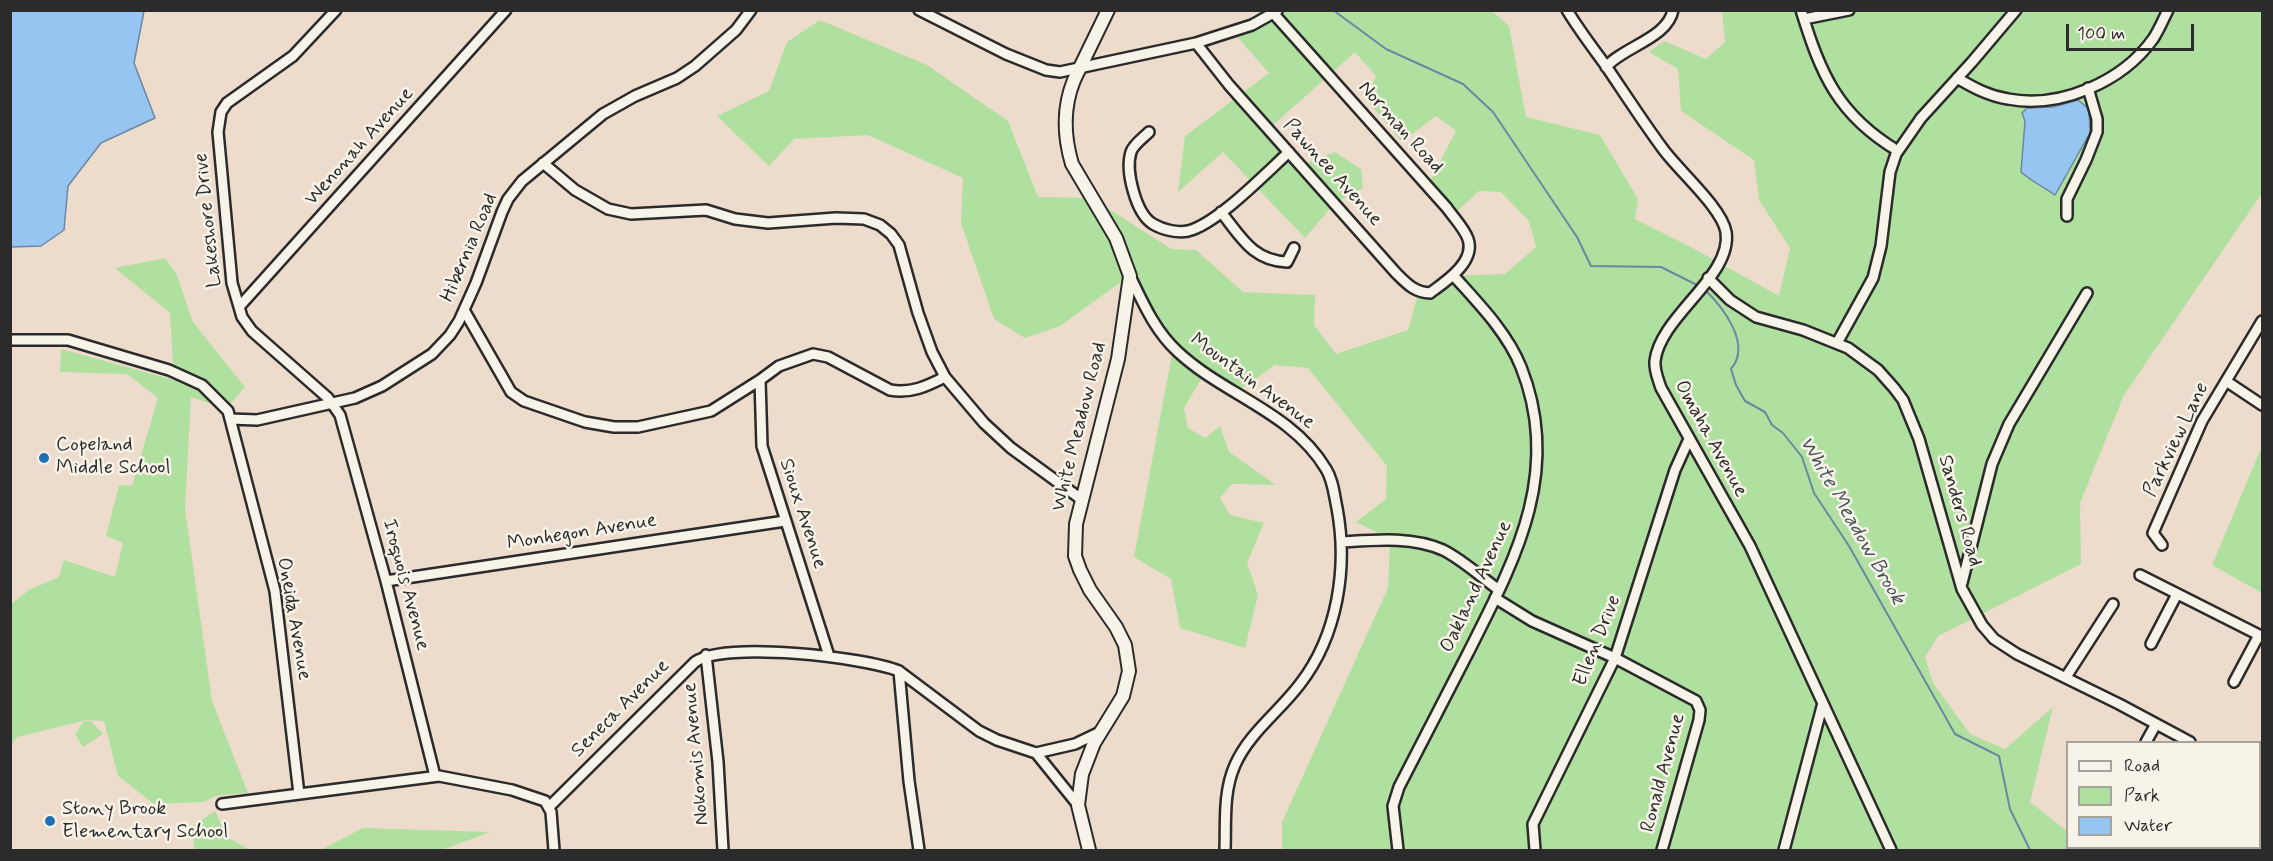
<!DOCTYPE html>
<html>
<head>
<meta charset="utf-8">
<style>
  body { margin:0 }
  #map { position:relative; width:2273px; height:861px; overflow:hidden; background:#eddccb; font-family:Mynerve,sans-serif }
  canvas { display:block }
  .frame { position:absolute; inset:0; border:12px solid #2b2b2b; pointer-events:none }
  .legend { position:absolute; left:2066px; top:741px; width:195px; height:108px; box-sizing:border-box; background:#f7f3e8; border:2px solid #a5a39c; margin:0; padding:8px 10px; list-style:none; font-size:18px; color:#2b2b2b }
  .legend li { display:flex; align-items:center; gap:12px; height:30px }
  .legend b { width:30px; border:2px solid #a5a39c }
  .scale { position:absolute; left:2066px; top:24px; width:128px; height:27px; box-sizing:border-box; border:3px solid #2b2b2b; border-top:0; padding-left:8px; font-size:18px; line-height:21px; white-space:nowrap; color:#2b2b2b; -webkit-text-stroke:4px #f7f3e8; paint-order:stroke }
</style>
</head>
<body>
<div id="map">
<canvas width="2273" height="861"></canvas>
<div class="frame"></div>
<ul class="legend">
<li><b style="height:8px;background:#f7f3e8"></b>Road</li>
<li><b style="height:16px;background:#b0e09f"></b>Park</li>
<li><b style="height:16px;background:#95c5f0"></b>Water</li>
</ul>
<div class="scale">100 m</div>
</div>
<script>
const c = document.querySelector('canvas').getContext('2d');
c.lineJoin = 'round';
function fill(path, color) { c.fillStyle = color; c.fill(path, 'evenodd'); }
function strokePath(path, color, width, dash) { c.strokeStyle = color; c.lineWidth = width; c.lineCap = dash ? 'butt' : 'round'; c.setLineDash(dash || []); c.stroke(path); }
function write(font, color, halo, rows, align = 'center') {
  c.font = font + ' Mynerve,sans-serif'; c.lineWidth = 5; c.setLineDash([]); c.textBaseline = 'middle'; c.strokeStyle = halo; c.fillStyle = color; for (const [text, x, y, turn = 0] of rows) {
    c.save(); c.translate(x, y); c.rotate((+turn || 0) * Math.PI / 180); c.textAlign = isNaN(turn) ? turn : align; if (halo) c.strokeText(text, 0, 0); c.fillText(text, 0, 0); c.restore();
  }
}
fill(new Path2D(`
  M1261 11H1492L1509 26 1526 117 1600 135 1638 199 1635 219 1687 245 1779 296 1790 248 1759 200 1754 160 1681 111 1678 69 1649 52 1664 41 1706 59 1725 42 1722 11H2262V193L2124 395 2080 503 2081 564 1938 636 1925 657 1933 683 1970 734 2005 749 2053 707 2030 802 2067 831 2068 848H2101L2100 850H1282V822L1388 588 1390 539 1356 522 1386 499 1387 466 1308 368 1275 365 1238 391 1206 371 1184 408 1188 428 1205 438 1220 426 1229 452 1276 485 1232 484 1220 498 1230 515 1264 523 1247 563 1258 595 1245 648 1180 628 1171 579 1134 557 1173 349 1132 274 1060 326 1025 338 994 319 961 223 963 178 868 135 794 139 769 166 717 116 769 91 787 42 820 20 927 65 1008 121 1038 197 1092 198 1171 249 1196 250 1243 292 1315 295 1314 325 1336 354 1408 330 1418 295 1450 276 1505 274 1536 247 1529 221 1501 192 1479 191 1452 216 1427 187 1456 131 1436 116 1402 142 1366 99 1376 76 1355 52 1271 127 1299 166 1335 152 1361 169 1363 188 1334 204 1305 238 1223 152 1178 192 1185 136 1269 73 1233 32Z
  M165 258 176 273 193 322 245 387 226 409 191 397 185 509 212 701 248 793 215 796 204 802 154 804 118 776 104 721 87 720 17 737 11 746V604L29 590 59 577 64 560 115 577 123 543 106 536 119 485 132 486 158 398 127 374 60 372 61 349 174 380 170 313 115 268Z
  M2262 446V593L2212 565Z
  M87 721H91L103 734 83 747 75 734 83 722Z
  M215 811 227 837 250 850H194L193 834 188 829Z
  M363 828 490 832 442 850H320Z`), '#b0e09f');
const water = new Path2D(`
  M10 11H144L134 63 155 118 101 143 68 186 64 230 41 246 11 247Z
  M2078 100 2089 109 2090 133 2055 195C2044 187 2031 181 2021 172L2025 121 2022 113 2027 108 2053 107Z`);
fill(water, '#95c5f0');
strokePath(water, '#6b87a1', 1.5);
strokePath(new Path2D(`
  M1333 10 1386 49 1463 84 1493 112 1577 237 1591 266 1661 267 1699 286
  M1704 289C1723 307 1752 344 1731 369L1736 385 1745 401 1765 412 1772 425 1783 433 1802 457 1814 493 1849 546 1955 734 1999 756 2010 809 2030 850`), '#6b87a1', 2);
const minor = new Path2D(`
  M336 10 293 56 227 103 221 112 218 132 232 283 242 317 252 331 328 398 340 415 386 581 435 776
  M919 10 1006 54 1046 70 1060 72 1196 43 1252 25 1277 11
  M1567 10C1579 30 1593 48 1606 66 1625 94 1643 122 1663 149 1679 171 1722 208 1726 232 1733 276 1660 316 1655 361 1654 370 1658 379 1661 388L1750 546 1891 850
  M1801 10C1821 75 1838 115 1898 151
  M1804 19 1849 10
  M1196 43 1229 85 1396 273C1407 284 1414 292 1430 293 1445 282 1476 262 1468 239 1464 228 1454 218 1447 208L1274 14
  M1606 67C1623 47 1668 38 1673 10
  M1957 78C1974 88 1989 96 2008 99 2060 109 2122 82 2153 39 2159 30 2163 20 2168 10
  M1149 132C1143 138 1133 145 1131 152 1125 171 1136 214 1153 224 1163 230 1177 233 1188 231 1217 224 1266 173 1289 152
  M543 163 575 190 608 209 631 214 706 210 735 219 768 223 836 218 864 219 880 225 891 234 899 245 918 313 932 352 945 377 984 423 1011 448 1081 499
  M1221 212C1241 237 1253 261 1287 262L1294 248
  M2067 216V199L2086 160 2097 132V119L2088 88
  M1130 276C1143 303 1155 331 1178 352 1224 395 1292 412 1326 469 1333 480 1334 494 1337 508 1348 567 1338 635 1300 684 1279 712 1249 733 1235 765 1223 792 1226 822 1225 850
  M1708 278 1730 300 1756 317 1803 330 1848 348 1878 370 1894 388 1903 400 1919 439 1962 589 1982 625 1994 639 2017 654 2119 704 2190 742
  M239 307 506 10
  M464 310 511 392 524 401 585 422 614 427H638L711 411 760 380 779 366 813 354 828 357 890 390C911 394 927 386 945 377
  M10 340H68L169 370 202 385 228 411 275 591 299 794
  M1837 343 1873 278 1881 246 1890 172 1896 154 1921 118 1972 62 2016 10
  M760 380 762 446 829 656
  M2226 381 2262 405
  M230 419 257 420 355 398 382 386 432 354 450 335 459 321 476 283 502 212 508 199 522 181 603 114 635 96 677 78 695 66 736 30 751 10
  M1342 542C1374 540 1412 536 1443 550 1463 560 1481 577 1499 590
  M2162 545 2153 533 2202 421 2262 321
  M2140 575 2259 635
  M386 581 785 521
  M1962 583 1992 464 2009 424 2087 293
  M1495 598 1532 621 1615 658 1696 701 1700 710 1699 720 1662 850
  M2151 644 2177 594
  M706 655 718 762 723 850
  M899 671 909 781 919 850
  M2066 677 2113 604
  M2234 682 2259 635 2262 637
  M2146 742 2156 724
  M1036 753 1078 805
  M2260 781 2262 783
  M222 804 439 776 512 790 545 801 551 812 554 850
  M549 807 695 662C725 641 864 657 899 671L979 731 997 740 1036 753 1075 744 1100 732
  M2260 837 2262 832
  M2145 848 2151 850
  M1398 850 1393 806 1399 787C1422 742 1445 697 1468 653 1515 560 1563 472 1521 367 1507 332 1478 303 1453 275
  M1535 850 1533 824 1615 658 1675 470 1689 439
  M1784 850 1823 703
  M2251 850 2253 848`);
const tertiary = new Path2D(`
  M1089 850 1078 805 1082 774 1094 743 1123 696 1129 671 1125 645 1116 627 1090 590 1080 570 1075 556 1076 524 1118 359 1130 276 1116 238 1072 164C1064 137 1063 107 1074 80L1108 10`);
strokePath(minor, '#2b2b2b', 14);
strokePath(tertiary, '#2b2b2b', 16);
strokePath(minor, '#f7f3e8', 9);
strokePath(tertiary, '#f7f3e8', 12);
for (const [x, y, r, color] of [
  [44,458,6,"#1f6fb2"],
  [50,821,6,"#1f6fb2"]
]) { const dot = new Path2D(); dot.arc(x, y, r, 0, 2 * Math.PI); c.fillStyle = color; c.fill(dot); strokePath(dot, '#f7f3e8', 2); }
write('20px', '#2b2b2b', '#f7f3e8', [
  ["Norman Road",1400,128,48],
  ["Wenonah Avenue",360,147,-48],
  ["Pawnee Avenue",1332,173,48],
  ["Lakeshore Drive",209,220,-96],
  ["Hibernia Road",470,248,-67],
  ["Mountain Avenue",1252,382,36],
  ["White Meadow Road",1080,427,-76],
  ["Omaha Avenue",1710,439,61],
  ["Parkview Lane",2177,440,-64],
  ["Sanders Road",1959,511,74],
  ["Sioux Avenue",802,514,72],
  ["Monhegon Avenue",582,533,-9],
  ["Iroquois Avenue",405,585,75],
  ["Oakland Avenue",1477,587,-65],
  ["Oneida Avenue",293,619,80],
  ["Ellen Drive",1598,641,-68],
  ["Seneca Avenue",621,709,-45],
  ["Nokomis Avenue",697,754,-95],
  ["Ronald Avenue",1664,773,-75]
]);
write('20px', '#2b2b2b', '#f7f3e8', [
  ["Copeland",56,446],
  ["Middle School",56,469],
  ["Stony Brook",62,810],
  ["Elementary School",62,833]
], 'left');
write('italic 21px', '#46525c', '#f7f3e8', [
  ["White Meadow Brook",1851,521,60]
]);
</script>
</body>
</html>
